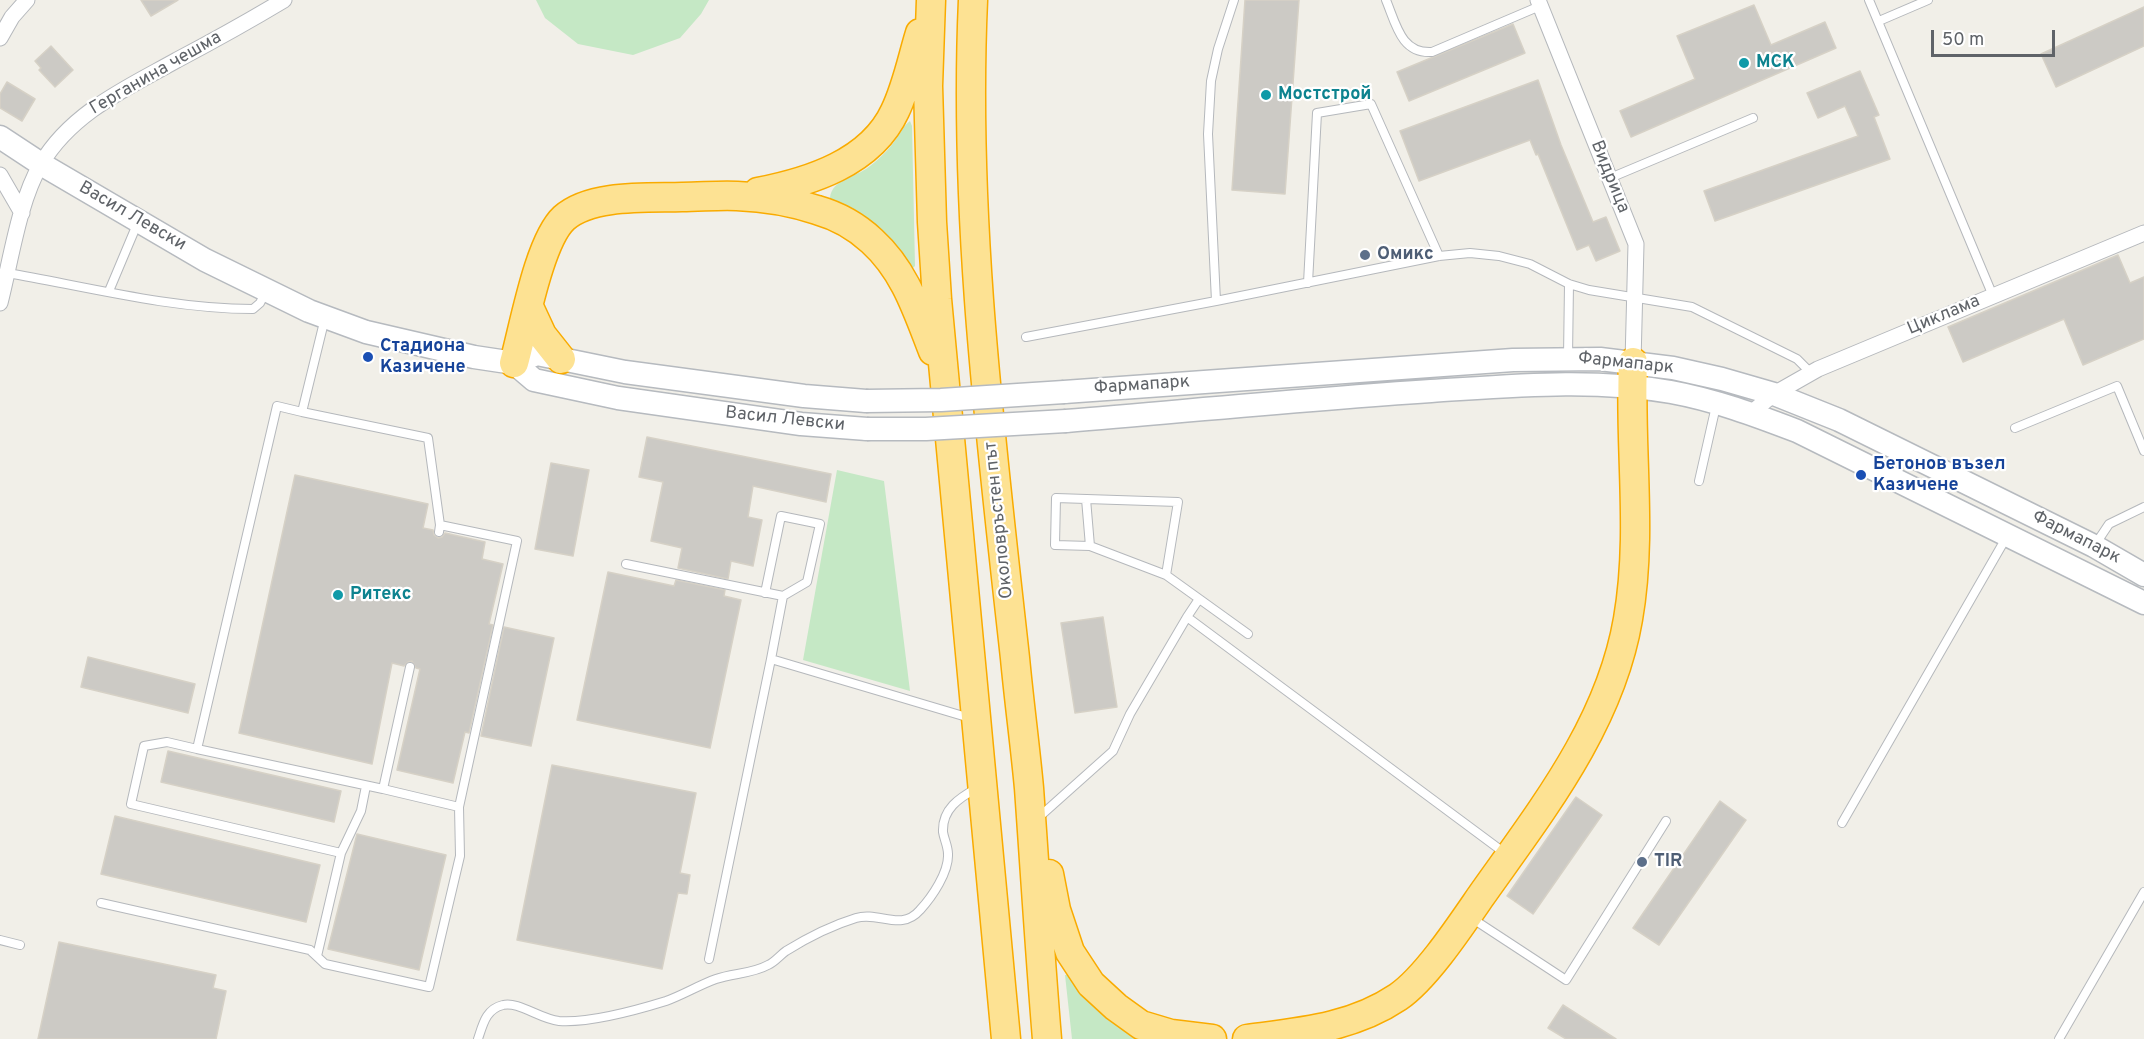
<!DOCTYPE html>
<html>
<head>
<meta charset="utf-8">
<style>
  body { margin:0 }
  #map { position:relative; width:2144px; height:1039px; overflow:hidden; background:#f1efe8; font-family:Overpass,sans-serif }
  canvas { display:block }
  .scale { position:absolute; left:1931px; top:30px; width:124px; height:27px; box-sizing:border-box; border:3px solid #5f6368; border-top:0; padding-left:8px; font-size:18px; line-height:21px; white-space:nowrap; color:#5f6368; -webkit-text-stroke:4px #fff; paint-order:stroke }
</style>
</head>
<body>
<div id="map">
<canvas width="2144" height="1039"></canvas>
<div class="scale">50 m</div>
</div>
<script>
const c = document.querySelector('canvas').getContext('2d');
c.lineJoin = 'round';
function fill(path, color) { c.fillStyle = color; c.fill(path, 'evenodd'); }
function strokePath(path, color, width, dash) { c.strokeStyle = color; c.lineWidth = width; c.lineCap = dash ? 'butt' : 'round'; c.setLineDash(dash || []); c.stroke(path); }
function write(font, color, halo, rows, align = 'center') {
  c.font = font + ' Overpass,sans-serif'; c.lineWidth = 4.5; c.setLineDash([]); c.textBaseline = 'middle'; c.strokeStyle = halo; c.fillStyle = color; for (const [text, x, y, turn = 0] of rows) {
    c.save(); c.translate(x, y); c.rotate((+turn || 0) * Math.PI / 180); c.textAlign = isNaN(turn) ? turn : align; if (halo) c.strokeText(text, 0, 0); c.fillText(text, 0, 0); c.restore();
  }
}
fill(new Path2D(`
  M536 0H709L701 14 680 38 633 55 578 44 545 18Z
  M910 121 912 126 915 266 913 268 830 201C829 181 852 178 866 169 877 161 888 151 896 139 901 133 903 126 910 121Z
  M837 470 884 481 910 691 803 660Z
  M1065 975H1070L1104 1017 1145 1039H1072Z`), '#c5e8c5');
const building = new Path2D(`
  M141 0H178L151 16Z
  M1245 0H1299L1285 194 1232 190Z
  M1754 5 1771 45 1825 22 1836 48 1631 137 1620 111 1695 79 1677 36Z
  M2144 7V46L2056 87 2041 54Z
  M1513 24 1525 53 1409 101 1397 72Z
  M51 46 73 70 55 87 39 70 41 68 35 61Z
  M1860 71 1879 115 1874 117 1890 159 1715 221 1704 191 1858 136 1845 106 1818 118 1807 93Z
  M1538 80 1561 145 1593 222 1606 217 1620 251 1596 261 1589 245 1577 250 1538 154 1536 155 1530 140 1419 181 1400 131Z
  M7 82 35 99 22 121 0 108V94Z
  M2118 255 2130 283 2144 277V339L2083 365 2064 319 1963 362 1948 327Z
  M647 437 831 474 826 502 753 486 748 517 762 520 753 566 731 561 728 579 678 568 682 548 651 541 663 482 639 477Z
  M551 463 589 470 573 556 535 549Z
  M295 475 428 504 423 528 433 530 434 535 438 538 442 537 445 533 485 542 482 559 503 564 489 624 493 625 469 733 465 732 453 783 397 770 420 669 416 668 412 661 408 662 404 666 392 663 372 764 239 733Z
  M608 572 674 586 676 580 725 590 724 596 741 600 710 748 577 720Z
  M1103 617 1117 707 1075 713 1061 623Z
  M504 627 554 638 531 746 481 736Z
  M88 657 195 684 188 713 81 687Z
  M168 751 341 791 334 822 161 782Z
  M552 765 696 793 680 873 690 875 687 894 678 893 662 969 517 940Z
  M1576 797 1602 815 1533 914 1507 896Z
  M1720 801 1746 820 1659 945 1633 928Z
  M115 816 320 865 306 922 101 874Z
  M357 834 446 855 419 970 328 949Z
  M59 942 216 975 213 988 226 991 216 1039H38Z
  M1563 1005 1616 1039H1566L1548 1028Z`);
fill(building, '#cccac5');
strokePath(building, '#d6d1c6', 1.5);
const lane = new Path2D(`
  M1234 0 1218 49 1211 81 1208 134 1216 301 1439 256 1470 253 1499 256 1530 264 1569 284 1589 290 1692 307 1797 359 1811 373
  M1386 0C1396 24 1401 54 1432 52L1540 6
  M1869 0 1993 296
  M1879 21 1928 0
  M1610 178 1753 118
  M8 273C87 287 172 309 253 309L260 303 265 293
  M1308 283 1317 113 1371 104 1439 256
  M109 291 138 222
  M325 318 302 412 428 438 440 525 439 532
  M1026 337 1216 301
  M1568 357 1569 284
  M302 412 277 406 197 749 383 789 410 667
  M2015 428 2117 386 2144 451
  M1699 481 1716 406
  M1086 499 1090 546 1055 545 1056 498 1178 502 1166 575
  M2095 545 2109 524 2144 507
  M1090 546 1166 575 1248 634
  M626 564 783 596 771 659
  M765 593 781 516 820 524 807 582 783 596
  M1187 617 1199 599
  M197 749 167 742 144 746 131 804 341 853
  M383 789 459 807 517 541 440 525
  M1038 818 1113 751 1130 714 1187 617 1506 854
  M1842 823 2006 538
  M101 903 310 950 325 964 429 987 460 856 459 807
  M1473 919 1566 980 1666 821
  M0 940 20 945
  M317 956 341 853 361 811 366 786
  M709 959 771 659 970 718
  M478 1039C483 1024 486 1009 503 1005 518 1001 540 1019 559 1021 588 1023 637 1010 666 1001 683 995 699 985 716 979 733 973 752 974 768 965 775 962 780 955 786 951 807 938 833 925 856 918 879 911 901 932 920 910 932 897 949 872 948 854 948 846 944 839 943 832 942 809 959 798 977 788
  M2059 1039 2144 892`);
const street = new Path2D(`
  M1538 0 1636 244 1633 362
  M0 38 12 17 27 0
  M0 175 22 213
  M0 303C11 260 19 201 41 164 72 112 127 88 177 60 213 41 249 21 284 0
  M1751 413 1774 394 1818 369 2144 233`);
const secondary = new Path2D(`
  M0 137 41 164 205 260 309 311 366 332 474 357 514 363 537 354 625 372 804 396 866 401
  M514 363 534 380 618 398 801 424 867 429
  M1064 392 1513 360 1600 359 1673 368 1722 379 1774 394 1839 420 2094 546 2144 575
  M1066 421C1187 411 1309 399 1431 391 1511 386 1592 378 1671 392 1715 400 1755 415 1797 431L2144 603`);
const highway = new Path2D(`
  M931 0 928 86 932 222 937 299 1006 1039
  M973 0C963 220 991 440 1015 658 1019 701 1025 745 1029 788 1035 872 1040 955 1047 1039
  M758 192C809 182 871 163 895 111 907 86 912 59 920 33
  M529 307 542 335 561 359
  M514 363C524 327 539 241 564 218 591 194 648 198 682 197 701 197 719 195 737 196 763 197 793 202 817 210 838 216 856 226 872 241 905 271 917 310 933 351
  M1049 874 1056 910 1070 952 1091 984 1116 1007 1141 1025 1171 1034 1212 1039
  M1247 1039C1300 1032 1352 1028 1398 997 1426 978 1461 925 1481 896 1541 811 1610 725 1628 619 1643 533 1629 448 1633 362`);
strokePath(lane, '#b5b8bc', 10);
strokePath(street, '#b5b8bc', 17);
strokePath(secondary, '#b6babf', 25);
strokePath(highway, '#f9ab00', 31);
strokePath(lane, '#fff', 8);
strokePath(street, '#fff', 15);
strokePath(secondary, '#fff', 22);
strokePath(highway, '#fde293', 28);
const secondaryBridge = new Path2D(`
  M866 401 941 400 1064 392
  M867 429H926L1066 421`);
strokePath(secondaryBridge, '#b6babf', 25, []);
strokePath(secondaryBridge, '#fff', 22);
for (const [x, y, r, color] of [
  [1744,63,6,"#0f9aa8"],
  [1266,95,6,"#0f9aa8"],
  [1365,255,6,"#5c6f8a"],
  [368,357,6,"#1a4fb4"],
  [1861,475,6,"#1a4fb4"],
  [338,595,6,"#0f9aa8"],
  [1642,862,6,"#5c6f8a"]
]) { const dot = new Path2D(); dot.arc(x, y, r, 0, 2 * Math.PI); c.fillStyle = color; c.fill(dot); strokePath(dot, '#fff', 2); }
write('bold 18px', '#0d838f', '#fff', [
  ["МСК",1756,63],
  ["Мостстрой",1278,95],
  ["Ритекс",350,595]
], 'left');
write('18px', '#5f6368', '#fff', [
  ["Герганина чешма",156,74,-30],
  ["Видрица",1609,177,68],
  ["Васил Левски",132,217,30],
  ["Циклама",1944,316,-23],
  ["Фармапарк",1626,364,6],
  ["Фармапарк",1142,386,-4],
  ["Васил Левски",785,420,6],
  ["Околовръстен път",1000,520,-96],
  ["Фармапарк",2076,538,27]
]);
write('bold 18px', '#4e5e75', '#fff', [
  ["Омикс",1377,255],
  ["TIR",1654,862]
], 'left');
write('bold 18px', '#164399', '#fff', [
  ["Стадиона",380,347],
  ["Казичене",380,368],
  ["Бетонов възел",1873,465],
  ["Казичене",1873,486]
], 'left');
</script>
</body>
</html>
